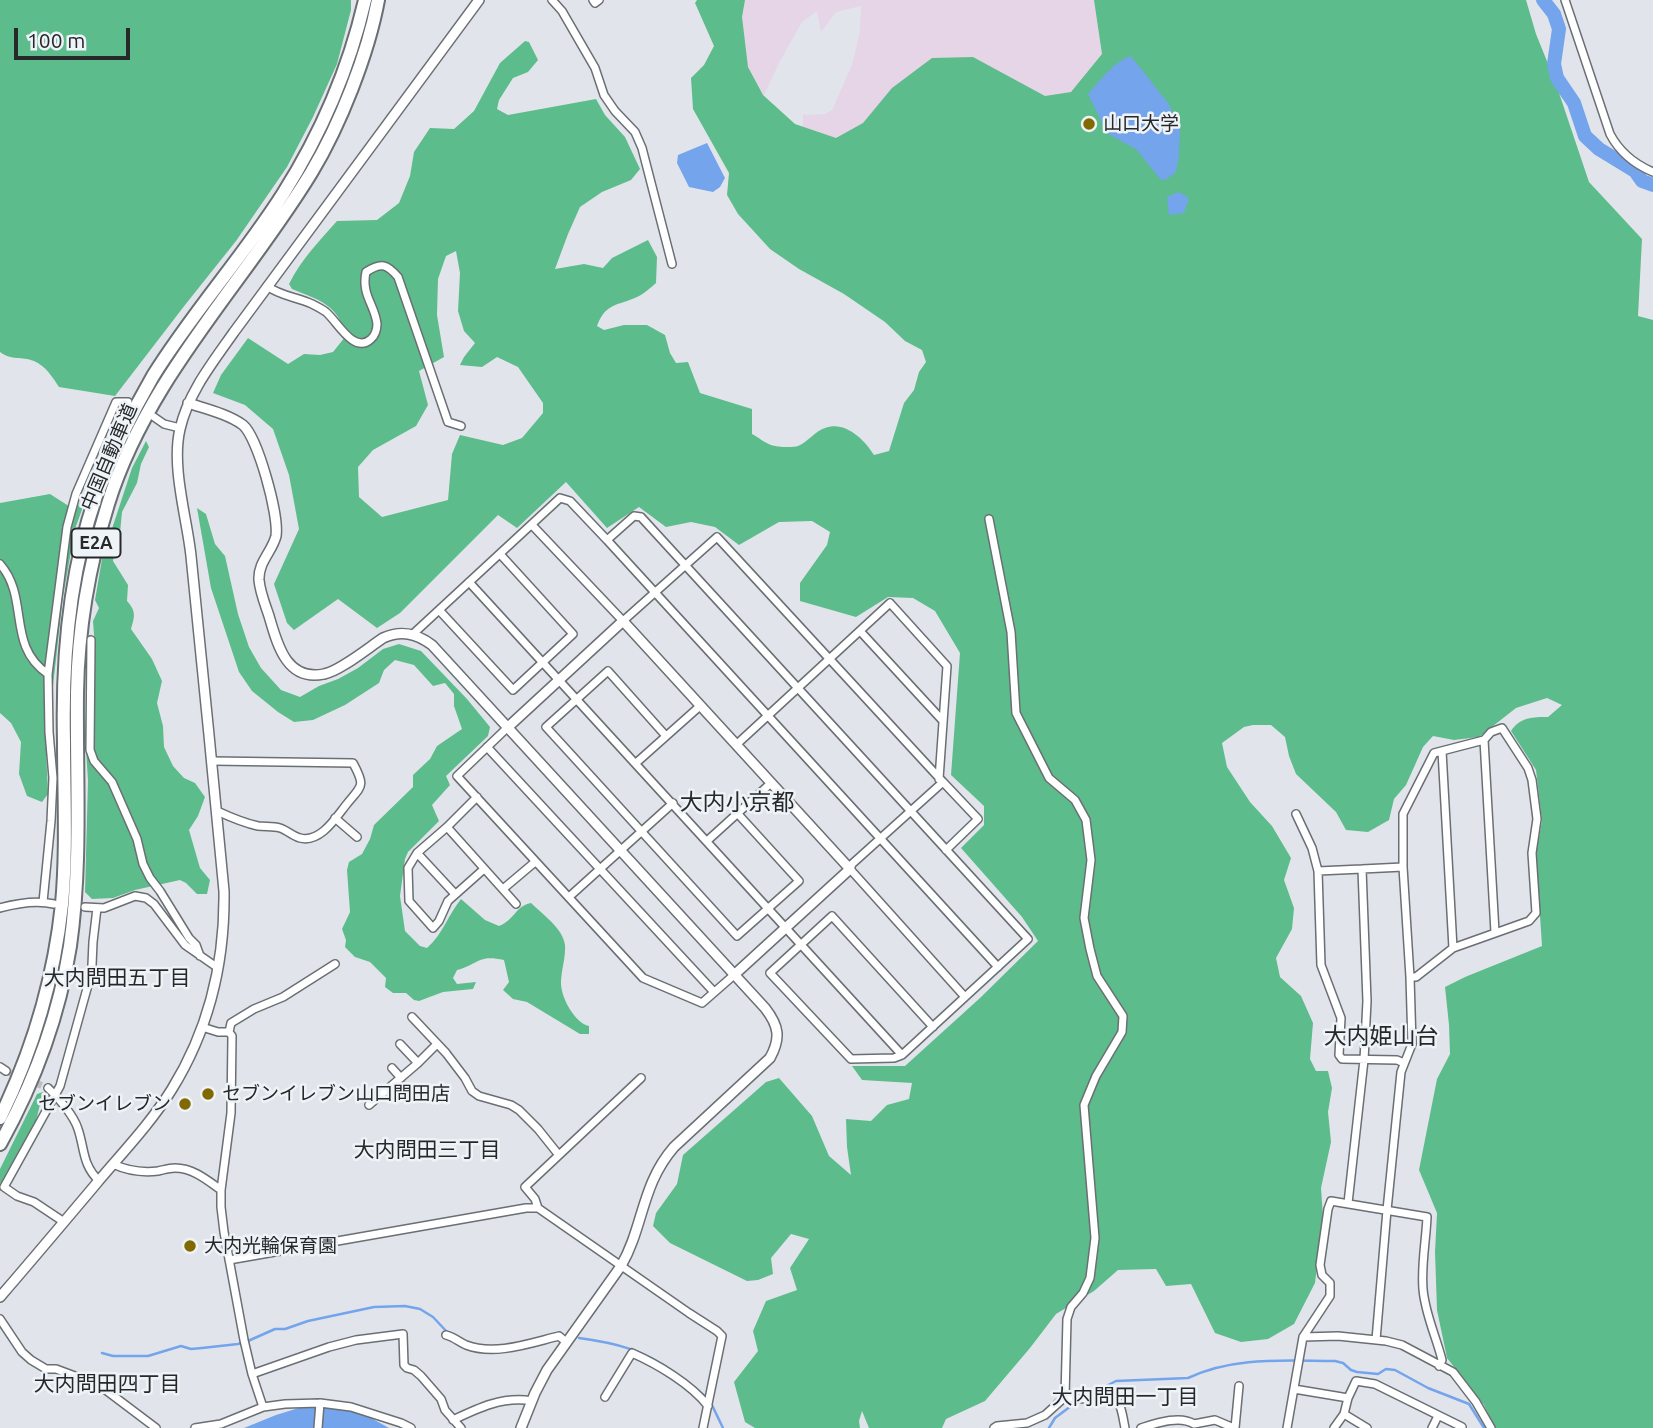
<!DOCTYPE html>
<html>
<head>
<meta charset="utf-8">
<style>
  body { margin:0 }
  #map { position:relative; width:1653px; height:1428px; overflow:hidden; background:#e1e5eb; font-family:Ubuntu,sans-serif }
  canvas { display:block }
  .scale { position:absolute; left:14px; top:28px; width:116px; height:32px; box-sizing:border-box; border:4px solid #27282a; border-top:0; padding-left:9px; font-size:21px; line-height:24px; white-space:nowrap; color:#27282a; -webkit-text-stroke:5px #eef3f8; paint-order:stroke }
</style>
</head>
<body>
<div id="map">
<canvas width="1653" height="1428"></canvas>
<div class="scale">100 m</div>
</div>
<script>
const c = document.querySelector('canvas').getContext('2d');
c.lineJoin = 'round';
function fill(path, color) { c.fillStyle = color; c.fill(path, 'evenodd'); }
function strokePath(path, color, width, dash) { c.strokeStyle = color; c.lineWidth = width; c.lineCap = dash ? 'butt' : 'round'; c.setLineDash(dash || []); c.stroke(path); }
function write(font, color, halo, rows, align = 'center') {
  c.font = font + ' Ubuntu,"Noto Sans JP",sans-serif'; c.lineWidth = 5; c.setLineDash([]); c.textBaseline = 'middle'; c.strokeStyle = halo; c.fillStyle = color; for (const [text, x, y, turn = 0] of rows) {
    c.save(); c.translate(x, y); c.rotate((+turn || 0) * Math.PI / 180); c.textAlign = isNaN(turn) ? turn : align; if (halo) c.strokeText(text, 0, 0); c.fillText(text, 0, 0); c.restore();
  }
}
fill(new Path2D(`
  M743 0H1101L1173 85 926 162 803 136V114L808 115 825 114 832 110 852 65 860 31 861 6 836 12 821 32 817 11 802 22 779 63 752 121 729 53Z`), '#e6d5e6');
fill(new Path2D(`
  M0 0H351V10L337 64 313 117 287 167 236 241 185 305 115 396 59 387C53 378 46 366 34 361 21 356 12 361 0 352Z
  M697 0H745L742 17 748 67 763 95 795 124 836 138 863 123 892 88 932 58 973 57 1045 96 1071 92 1102 54 1094 0H1526L1536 34 1555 81 1589 182 1642 239 1638 316 1653 320V1428H1495L1484 1405 1447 1358 1437 1310 1435 1252 1437 1213 1419 1170 1437 1079 1450 1054 1449 1025 1445 987 1465 977 1542 946 1536 854 1542 821 1536 770 1511 731C1520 717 1533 717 1548 717L1562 705 1547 698 1516 708 1479 737 1454 740 1433 736 1423 747 1406 785 1394 799 1389 820 1368 832 1346 830 1336 812 1296 774 1289 756 1285 737 1271 725H1253L1244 727 1222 743 1227 767 1250 802 1272 826 1291 858 1284 880 1294 908 1292 929 1276 958 1280 977 1301 996 1313 1023 1310 1059 1316 1071H1328L1332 1088 1328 1112 1331 1142 1321 1188 1323 1217 1315 1283 1294 1324 1268 1339 1241 1342 1215 1333 1191 1284 1166 1286 1156 1269 1118 1270 1094 1291 1056 1314 1030 1348 985 1401 946 1419 942 1428H869L862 1411 859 1421 860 1428H755L745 1422 734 1382 758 1351 753 1331 766 1301 797 1290 790 1268 809 1239 791 1234 771 1258 773 1274 758 1280 747 1281 670 1243 653 1226 656 1213 677 1184 683 1155 766 1082 779 1078 812 1116 829 1156 851 1175 847 1147 846 1119 871 1121 887 1105 909 1099 912 1083 862 1080 852 1066H905L980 998 1038 941 1022 917 961 848 984 825V806L951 775 960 653 935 611 913 598 888 597 856 617 800 601V583L827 545 830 532 812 521 779 522 739 545 715 527 691 522 666 527 639 507 607 528 566 482 517 528 498 515 400 613 377 628 338 599 294 630 287 623 274 584 299 529 289 475 273 429 245 405 213 393 221 375 248 338 288 364 304 354 320 355 333 352 345 337C340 305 319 300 292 289L289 284C301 260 319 241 337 221L377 220 399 203 410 176 414 152 430 128 454 129 474 111 500 63 525 41 529 42 538 60 528 72 513 78 499 100 497 109 508 115 596 99 605 115 625 137 640 169 631 180 602 192 580 207 568 234 555 269 584 264 603 268 612 258 648 240 657 257 656 283C650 288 644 294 637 297 618 306 606 302 597 326L604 330 624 325H647L665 335 670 353 676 363 688 362 700 393 752 409V434C758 437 765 443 771 445 777 447 792 448 798 446 808 442 815 431 825 428 845 420 865 440 874 455L889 451 904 403 914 390 919 372 926 362 922 350 905 341 885 322 844 294 799 269 770 249 738 214 727 195 729 173 693 109 691 78 704 65 714 46 695 3ZM456 251 460 273 458 311 464 331 475 343 464 357 460 365 482 367 497 357 518 367 543 403V413L522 438 503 445 460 435 452 454 448 500 382 517 359 497 358 467 373 450 416 426 428 405 419 371 444 357 437 315 438 279 446 256Z
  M146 441 149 447 141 464 137 483 122 512 120 533 117 540 113 561 128 585 127 601C136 611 135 616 131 629L152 659 162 681 157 703 163 726 164 747 173 766 184 778 195 783 205 797 198 816 189 830 200 868 210 880 207 894H197L186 883 180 880 135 890 113 898 92 899 85 892 88 781 85 733 87 695 95 649 93 621 99 608 95 600 102 559 132 468Z
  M89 490 75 529 63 597 53 686 46 703V749L48 794 42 802 27 796 19 774 21 742 11 723 0 713V503L50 494 75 510Z
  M197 508 206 514 215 544 225 556 238 614 249 647 261 668 281 690 300 697 319 686 338 679 358 668 383 649 399 644 421 651 467 699 490 727 488 736 446 776 450 785 432 805 439 821 408 852 405 859 400 896 405 931 420 946 427 948C443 934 448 915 461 899L485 920 499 926C516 919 514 907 531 903 542 914 563 928 565 945 566 957 561 971 561 983 561 998 575 1023 589 1026V1034H580L527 1002 513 999 503 990 509 982 504 960C478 954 479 964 457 970L453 978 457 984 476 982 473 989 443 992 419 1001 414 1000 406 993H393L385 987 386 978 370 962 355 957 345 947 346 940 342 929 350 912 347 870 349 862 362 854 370 839 374 825 413 787V775L430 759 437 746 462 729 454 706V694L445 683 433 686 414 665 395 660 384 670 379 683 345 705 313 720 294 722 278 712 252 691 239 672 211 588Z
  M43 1092 36 1121 14 1164 0 1184V1169L37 1094Z`), '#5dbc8b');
fill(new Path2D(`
  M1131 56 1168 103 1180 128 1179 156 1176 172 1167 179 1161 180 1136 149 1110 135 1103 125 1088 94C1100 81 1113 62 1131 56Z
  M707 143 725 178 720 187 713 192 689 187 677 163 678 155Z
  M1179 192 1189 198 1184 213 1169 215 1167 197Z
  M302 1407H326L362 1413 389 1428H244L276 1415Z`), '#74a4eb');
strokePath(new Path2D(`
  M579 1338C616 1343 644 1350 674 1372
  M102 1353 113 1356H148L181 1346 191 1349 202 1348 238 1344 248 1341 275 1329H285L308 1321 374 1307 405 1306 420 1309 433 1317 448 1333
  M690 1384 707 1398
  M1085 1397 1116 1381 1188 1378C1234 1356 1285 1361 1335 1361L1343 1363 1351 1370 1357 1372 1378 1374 1386 1369 1395 1370 1428 1388 1469 1404 1484 1428
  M711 1403 723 1428
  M1049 1428 1055 1418 1079 1400`), '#74a4eb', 2.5);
strokePath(new Path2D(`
  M1543 0 1554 14 1559 29 1554 64 1557 78 1574 103 1585 136 1599 149 1635 171 1642 181 1653 185`), '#74a4eb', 14);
strokePath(new Path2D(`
  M6 1071 48 1088`), '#bcbfc4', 7, [7, 3.5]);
const minor = new Path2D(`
  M552 0 562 11 595 68 604 95 615 111 635 132 642 148 672 264
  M593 0 595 3 599 0
  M1565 0 1610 134C1620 153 1634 164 1653 172
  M267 286C280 296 297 297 312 304 316 306 322 309 326 312 337 321 354 355 371 339 375 336 377 329 377 324 375 305 361 295 366 272 381 262 387 264 398 277L448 422 461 426
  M154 417 164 424 180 428
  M989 519 1011 632 1016 713 1049 778 1075 800 1086 820 1091 860 1084 918 1090 949 1097 976 1123 1016 1122 1032 1096 1076 1084 1105 1095 1238 1090 1278 1083 1293 1071 1307 1067 1319 1065 1397 1045 1415 1027 1423 997 1426 994 1428
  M532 525 623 621 717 537 943 782 852 864 850 869 965 997
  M607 540 998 967
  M0 564C30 598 6 646 48 674
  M469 582 902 1055
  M439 610 513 690 573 634 500 554
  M860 631 943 721
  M413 634 560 498 570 501 607 540 634 516 641 517 1028 939 902 1055 894 1058 851 1059 770 973 832 916 933 1027
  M91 640 90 750 94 761 112 782 137 839 143 864 150 878 160 891 189 938 196 945 200 956
  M507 728 457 776 643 978 702 1003 734 975
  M666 736 608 671 546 727 737 936 799 881 738 814
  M1484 740 1495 932
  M736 745 890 603 947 666 939 779
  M487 747 714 992
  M1442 751 1453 948
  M212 761 353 763C366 787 362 785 346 805 335 819 320 843 300 838 292 836 287 830 280 828 273 826 265 827 258 826 244 823 230 817 217 811
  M636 763 700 706
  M943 782 978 819 946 850
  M477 797 447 827 417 853 408 868 409 901 433 928 439 921 448 901 484 869
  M1296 814 1312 848 1318 871 1321 965 1341 1018 1339 1055 1342 1059 1397 1060 1404 1063
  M335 818 357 837
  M447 827 516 904
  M707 841 771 783
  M417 853 455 894
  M1403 867V814L1434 753 1484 740 1491 732 1502 728 1528 768 1532 780 1537 819 1532 853 1536 913 1529 921 1453 948 1416 977H1410
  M1318 871 1362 869
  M503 889 535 862
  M569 897 673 803
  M43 902 51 821 53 778 49 732 48 674 67 527 76 494 116 402H128
  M85 907 104 908 135 896 146 898 154 904 185 945 218 968
  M0 908C18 903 36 900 54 904
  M412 1017 446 1053 465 1078 472 1091 479 1096 511 1105 519 1110 538 1129 558 1154
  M202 1027 218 1032H229L232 1036 231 1113 221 1190V1207L224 1232 244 1340 252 1374 263 1407
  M229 1032 231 1023 254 1009 283 997 335 964
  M400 1044 418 1063
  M0 1067 6 1071
  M392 1068 401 1078
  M48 1088C58 1097 74 1116 78 1129 85 1150 82 1164 99 1181
  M369 1105 418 1063 437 1044
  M113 1164C128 1171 141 1173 158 1171 163 1170 169 1168 175 1168 193 1168 207 1180 221 1190
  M1348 1203 1364 1060 1367 1001 1362 869 1403 867 1410 977 1412 1044 1401 1072 1387 1210 1376 1340
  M538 1208 535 1199 525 1187 641 1078
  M64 1222 34 1202 17 1196 4 1187 60 1086 88 985 92 965 93 942 97 908
  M229 1260 526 1208H538L689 1313 717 1331 722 1336 703 1428
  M0 1319 22 1352 31 1360 46 1369H56L99 1385 156 1428
  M446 1335C454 1337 459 1342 466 1345 495 1356 530 1343 559 1336L566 1342
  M1303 1337 1338 1336 1386 1341 1402 1345 1453 1372 1476 1402 1491 1428
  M252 1374 329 1347 356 1340 403 1334 404 1365 407 1368 414 1370 421 1376 441 1399 445 1410 461 1428
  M1294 1389 1348 1398 1356 1381 1375 1384 1462 1427
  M605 1397 632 1353C657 1364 691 1384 708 1406
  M1065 1397 1085 1399 1108 1393C1122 1400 1122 1414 1125 1428
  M1344 1414 1367 1428
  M453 1420C478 1408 503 1396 532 1401
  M195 1428 221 1424 263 1407 285 1404 320 1403 351 1407 401 1423 411 1428
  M318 1428 320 1403
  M1141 1428C1157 1423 1180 1415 1194 1424L1215 1420 1234 1428
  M1235 1428 1239 1386
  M1287 1428 1303 1337 1330 1296V1283L1322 1275 1320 1265 1328 1209 1331 1201 1427 1217C1426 1241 1421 1265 1423 1289 1425 1314 1436 1336 1442 1360L1439 1366
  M1334 1428 1344 1414 1348 1398
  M1432 1428 1438 1416`);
const tertiary = new Path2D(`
  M188 403C206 409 228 414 243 425 258 438 279 515 276 536 272 552 258 562 259 580 260 592 265 604 269 616 277 643 286 682 324 674 340 671 368 648 383 638 401 630 416 633 432 645L765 1008C779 1026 781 1038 770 1058L674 1147C641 1185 644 1226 621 1266L547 1370 535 1393 521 1428
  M507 728 623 621 850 869 734 975
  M0 1297C32 1260 64 1222 96 1184 122 1153 151 1123 172 1089 209 1029 225 960 224 891 213 779 203 668 191 556 187 518 171 467 180 429 188 393 213 362 234 332L479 0`);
const motorway = new Path2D(`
  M0 1118C33 1050 54 980 62 904 67 850 64 795 64 741 62 659 69 574 96 496 111 455 131 414 153 376 192 313 243 257 283 194 321 134 349 69 365 0
  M0 1144C34 1083 59 1016 70 946 82 862 76 777 77 693 78 628 89 565 108 504 147 378 244 283 311 173 340 125 368 54 378 0`);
strokePath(minor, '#6a6f73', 10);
strokePath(tertiary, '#6a6f73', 12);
strokePath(motorway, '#6a6f73', 16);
strokePath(minor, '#fff', 7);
strokePath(tertiary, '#fff', 9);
strokePath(motorway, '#fff', 12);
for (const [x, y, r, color] of [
  [1089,124,7,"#816900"],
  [208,1094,7,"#816900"],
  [185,1104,7,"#816900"],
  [190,1246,7,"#816900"]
]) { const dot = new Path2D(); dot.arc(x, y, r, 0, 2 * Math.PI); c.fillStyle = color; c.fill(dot); strokePath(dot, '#eef3f8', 2.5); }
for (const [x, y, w] of [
  [96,543,49]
]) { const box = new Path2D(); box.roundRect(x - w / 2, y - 14.5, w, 29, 5); c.fillStyle = '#eef3f8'; c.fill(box); strokePath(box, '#27282a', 2); }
write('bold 18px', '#27282a', null, [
  ["E2A",96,543]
]);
write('19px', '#27282a', '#eef3f8', [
  ["山口大学",1103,124],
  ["セブンイレブン山口問田店",222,1094],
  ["セブンイレブン",171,1104,"right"],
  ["大内光輪保育園",204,1246]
], 'left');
write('19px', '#27282a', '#eef3f8', [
  ["中国自動車道",109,457,-67]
]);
write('21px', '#27282a', '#eef3f8', [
  ["大内問田五丁目",117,978],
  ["大内問田三丁目",427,1150],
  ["大内問田四丁目",107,1384],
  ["大内問田一丁目",1125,1397]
]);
write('23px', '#27282a', '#eef3f8', [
  ["大内小京都",737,802],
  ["大内姫山台",1381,1036]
]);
</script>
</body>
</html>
